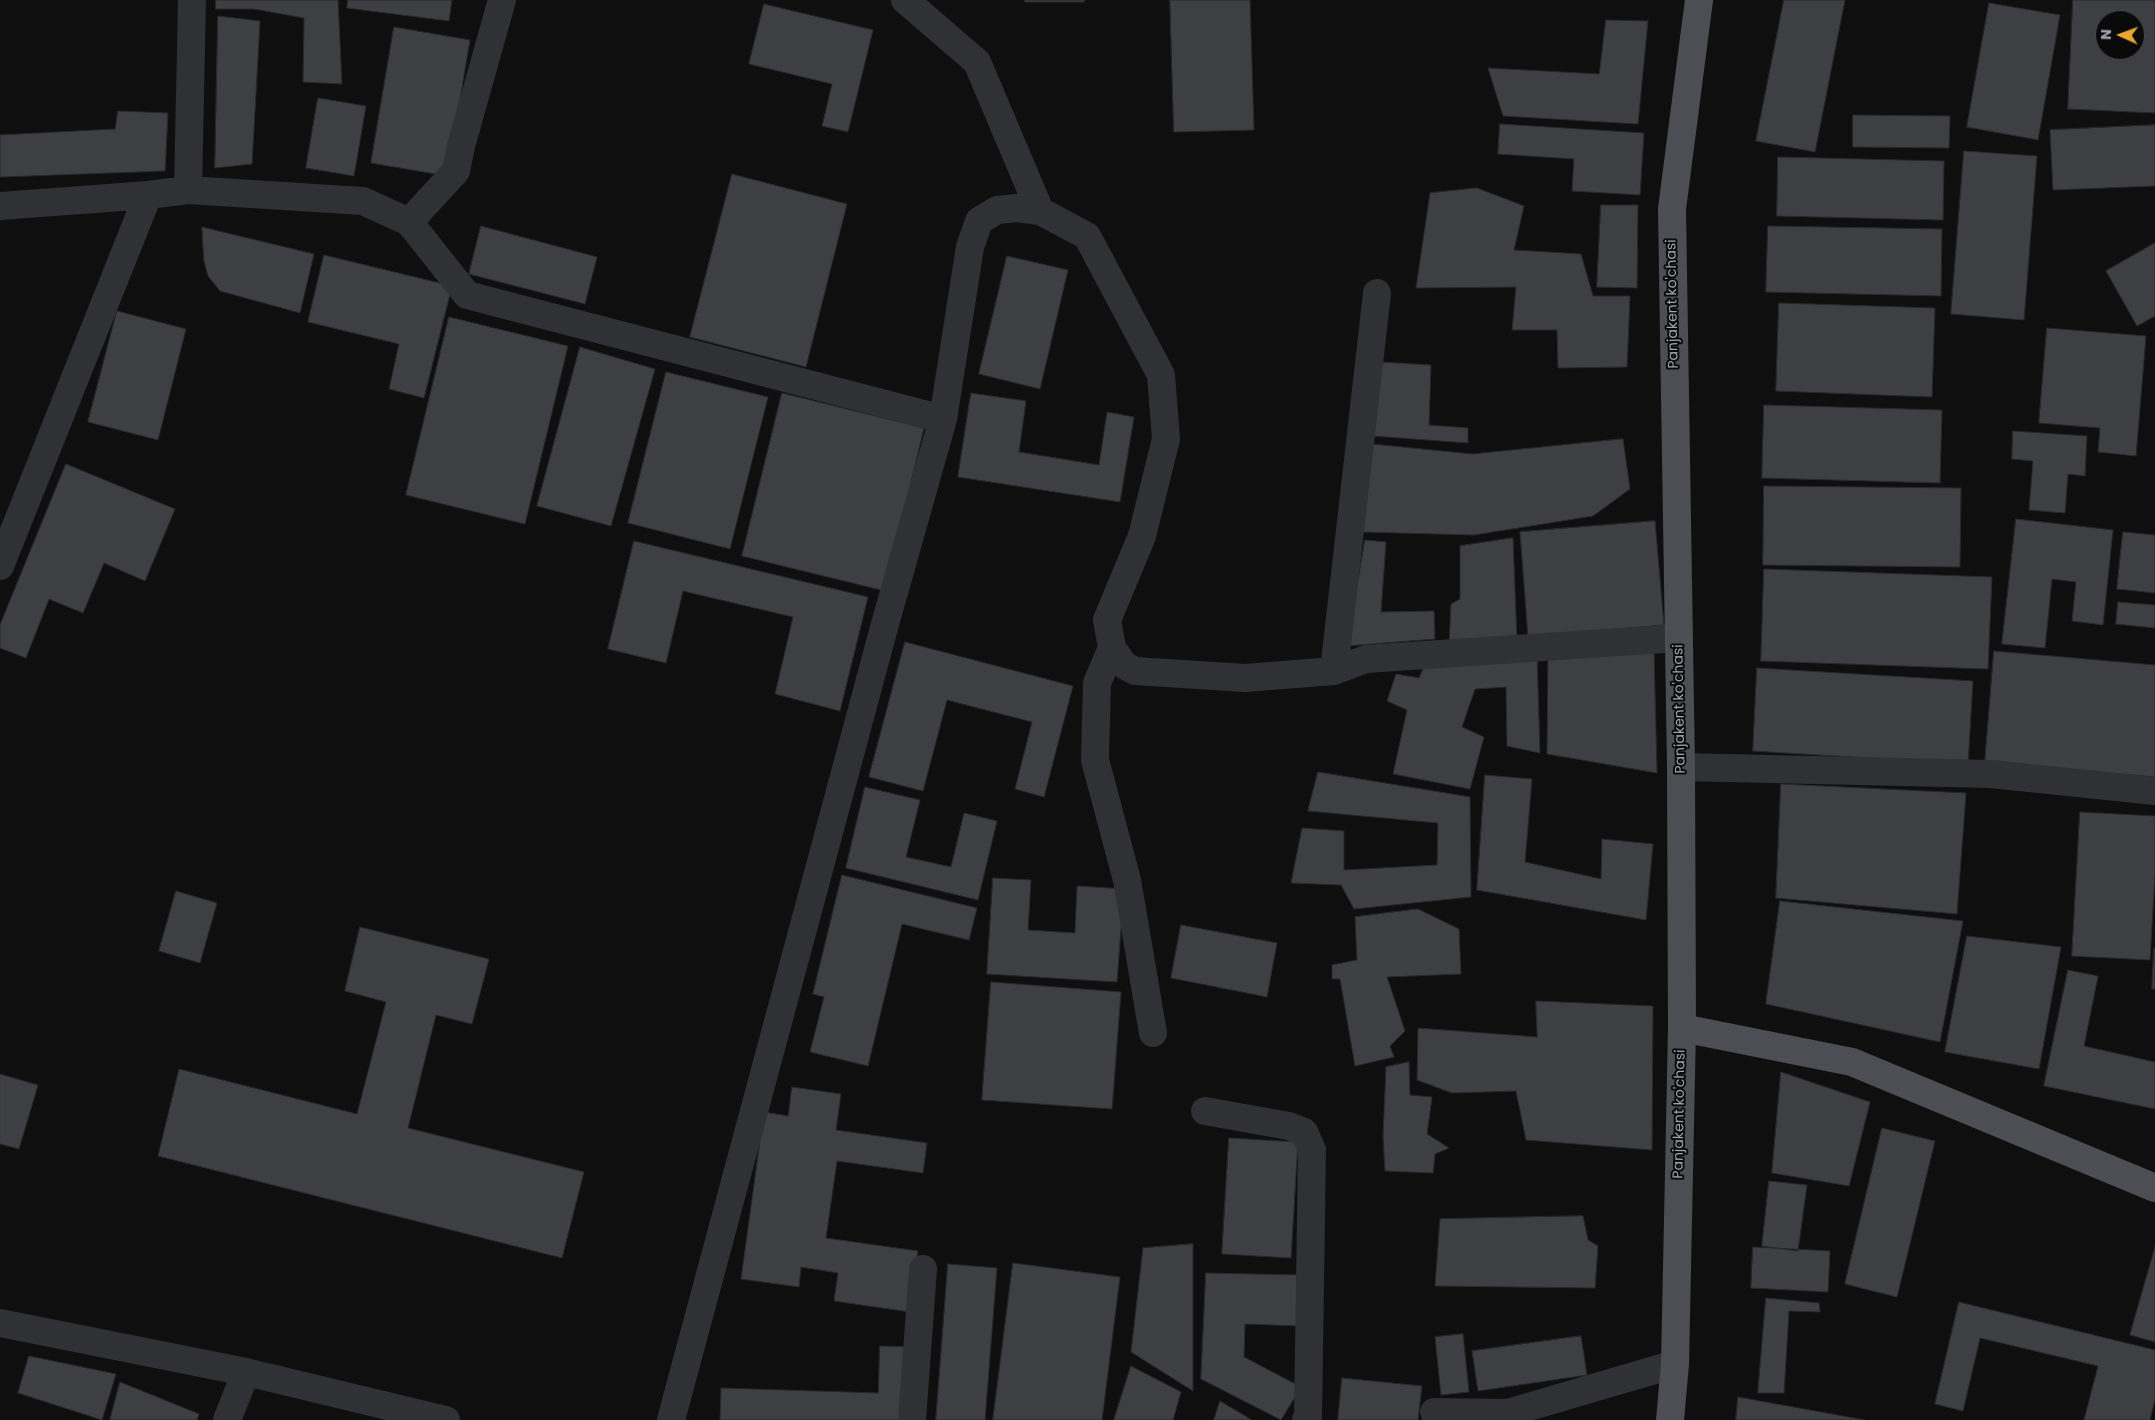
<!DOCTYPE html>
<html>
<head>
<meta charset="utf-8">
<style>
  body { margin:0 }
  #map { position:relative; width:2155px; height:1420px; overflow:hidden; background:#0f0f10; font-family:Poppins,sans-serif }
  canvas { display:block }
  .north { position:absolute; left:2095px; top:10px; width:50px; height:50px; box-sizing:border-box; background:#0a0a0b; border:1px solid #46484d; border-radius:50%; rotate:272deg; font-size:14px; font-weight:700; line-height:20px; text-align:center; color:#a1a5b0 }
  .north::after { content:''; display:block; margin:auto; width:18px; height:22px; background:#e7a92f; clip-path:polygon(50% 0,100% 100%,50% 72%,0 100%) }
</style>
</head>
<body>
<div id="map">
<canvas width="2155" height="1420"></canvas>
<div class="north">N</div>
</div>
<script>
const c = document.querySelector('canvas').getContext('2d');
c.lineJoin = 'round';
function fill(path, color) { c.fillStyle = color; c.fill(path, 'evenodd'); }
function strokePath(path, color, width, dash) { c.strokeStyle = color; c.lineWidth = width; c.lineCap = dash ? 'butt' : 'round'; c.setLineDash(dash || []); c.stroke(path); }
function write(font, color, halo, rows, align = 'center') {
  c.font = font + ' Poppins,sans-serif'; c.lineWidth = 4; c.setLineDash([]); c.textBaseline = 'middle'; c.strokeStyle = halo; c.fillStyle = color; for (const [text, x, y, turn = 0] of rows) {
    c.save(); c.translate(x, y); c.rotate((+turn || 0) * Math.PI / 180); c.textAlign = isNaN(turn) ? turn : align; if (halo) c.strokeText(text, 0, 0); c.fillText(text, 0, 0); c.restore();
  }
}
const building = new Path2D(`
  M216 0H338L342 84 303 82 304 18 254 9H216Z
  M348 0H452L449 21 347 8Z
  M1025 0H1085L1084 2H1025Z
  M1170 0H1250L1254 130 1174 132Z
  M1784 0H1845L1815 152 1756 141Z
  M2073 0H2155V113L2068 109ZM2105 20H2135V50H2105Z
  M1989 3 2060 15 2038 140 1967 127Z
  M764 4 873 30 848 132 822 126 832 84 749 64Z
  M218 16 260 21 252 164 215 168Z
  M1606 20 1648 21 1638 124 1503 116 1488 68 1599 74Z
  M394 27 470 40 447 176 371 163Z
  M318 98 366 106 354 176 306 168Z
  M118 111 168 113 165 171 0 177V135L115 129Z
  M1853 115 1950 116 1949 148 1853 147Z
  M1500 124 1644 133 1640 195 1572 191 1574 159 1498 154Z
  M2155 125V186L2053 190 2050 130Z
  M1964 151 2037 156 2024 320 1951 314Z
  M1778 157 1944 161 1943 220 1777 216Z
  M732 174 847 204 806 367 690 337Z
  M1477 188 1524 206 1514 250 1581 254 1593 296H1630L1627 367 1558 368 1557 330H1512L1516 287 1416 288 1430 193Z
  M1601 205H1638L1637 288 1597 287Z
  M481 226 597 257 585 304 469 274Z
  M1768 226 1942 229 1941 296 1766 292Z
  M202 227 314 254 300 313 220 291 208 276 204 261Z
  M2155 243V316L2137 326 2106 271Z
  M324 255 452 286 424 398 389 389 399 344 308 322Z
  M1007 256 1068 270 1040 389 979 374Z
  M1779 303 1935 308 1932 397 1776 391Z
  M117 311 186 329 158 440 88 422Z
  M449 317 568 346 525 524 406 495Z
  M2047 328 2146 336 2136 456 2098 452 2100 428 2039 423Z
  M580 347 655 369 611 526 537 506Z
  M1380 362 1431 365 1429 425 1468 428V443L1373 436Z
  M666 372 768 397 730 549 628 523Z
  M782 393 924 428 885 591 742 556Z
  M971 393 1026 401 1019 452 1099 465 1107 412 1134 417 1120 502 958 477Z
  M1764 405 1942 410 1940 483 1762 478Z
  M2013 431 2087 436 2085 476 2068 474 2065 513 2029 510 2033 461 2012 459Z
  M1623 439 1630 489 1593 516 1474 535 1363 532 1372 444 1472 454Z
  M66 464 175 509 145 581 104 563 83 613 49 599 26 658 0 648V625Z
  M1764 486 1961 488 1960 567 1763 565Z
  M2016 519 2113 530 2103 625 2072 621 2076 582 2052 579 2045 648 2002 644Z
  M1655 521 1664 625 1528 637 1520 532Z
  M2123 532 2155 535V593L2117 589Z
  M1513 538 1517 642 1449 645 1451 604 1460 599V546Z
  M1365 540 1386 542 1381 612 1434 611 1435 639 1347 646Z
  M634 541 868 597 840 711 775 694 793 617 683 591 666 663 608 649Z
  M1764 569 1992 577 1988 669 1761 661Z
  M2118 602 2155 605V628L2116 624Z
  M905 642 1073 686 1044 797 1015 789 1032 722 947 700 923 791 869 777Z
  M1654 650 1657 773 1547 754 1548 654Z
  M1994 651 2155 665V777L1985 762Z
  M1537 654 1540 753 1507 746 1506 687 1475 689 1462 727 1484 737 1470 789 1393 774 1407 710 1387 701 1396 674 1419 678 1426 662Z
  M1757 668 1973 681 1968 764 1753 751Z
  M1318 772 1470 797 1471 897 1354 909 1341 885 1291 883 1302 828 1344 831V870L1437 865 1438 823 1308 811Z
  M1485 775 1532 779 1525 862 1601 879 1602 839 1653 844 1646 920 1477 890Z
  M1781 784 1966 793 1957 914 1776 898Z
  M865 787 920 800 906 857 951 867 964 813 997 821 978 900 846 868Z
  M2080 812 2155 816V875L2150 960 2072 956Z
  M842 875 977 908 969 940 902 924 868 1066 810 1052 824 997 813 994Z
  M993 878 1031 880 1028 930 1075 933 1077 886 1124 889 1117 982 987 974Z
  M176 891 217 903 200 963 159 951Z
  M1780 901 1963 921 1940 1042 1766 1004Z
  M1418 909 1459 929 1461 974 1387 977 1405 1031 1390 1046 1394 1057 1355 1066 1340 979H1332V965L1357 960 1355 917Z
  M1181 925 1277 943 1267 997 1171 978Z
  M360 927 489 959 472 1024 436 1015 408 1128 584 1172 562 1258 158 1156 179 1069 357 1114 386 1002 345 991Z
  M1967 936 2061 947 2039 1069 1945 1052Z
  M2154 948H2155V989H2152Z
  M2068 970 2098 976 2084 1046 2155 1062V1109L2044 1086Z
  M991 982 1121 992 1112 1109 982 1100Z
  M1536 1001 1653 1006 1652 1150 1526 1140 1516 1091 1452 1093 1417 1080 1418 1028 1537 1037Z
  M1409 1062 1410 1095 1432 1097 1427 1134 1449 1148 1435 1154 1433 1173 1385 1171 1383 1136 1386 1067Z
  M1781 1072 1870 1102 1849 1186 1772 1173Z
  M0 1074 38 1085 19 1149 0 1144Z
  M792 1087 841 1094 836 1130 927 1143 923 1173 837 1161 826 1238 918 1251 910 1312 834 1301 838 1273 801 1267 799 1287 741 1279 764 1112 788 1116Z
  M1882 1128 1935 1141 1897 1297 1845 1284Z
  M1229 1138 1298 1142 1291 1258 1222 1254Z
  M1769 1181 1807 1185 1798 1251 1762 1246Z
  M1583 1216 1588 1240 1598 1246 1595 1288 1435 1286 1440 1219Z
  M1193 1244V1391L1131 1352 1143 1248Z
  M1753 1247 1830 1251 1828 1292 1751 1288Z
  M2155 1247V1342L2130 1335Z
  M1013 1263 1120 1277 1102 1420H993Z
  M948 1264 997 1268 985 1420H936Z
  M1206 1273 1300 1275 1301 1326 1245 1324 1244 1357 1301 1387 1281 1420 1201 1379Z
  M1766 1298 1819 1303 1820 1312 1789 1311 1784 1393H1758Z
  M1959 1302 2155 1350V1399L2150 1420H2084L2098 1366 1980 1338 1963 1411 1935 1404Z
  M1463 1334 1469 1392 1441 1395 1435 1337Z
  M1581 1336 1587 1375 1478 1391 1472 1351Z
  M880 1346 911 1347 908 1420H720L721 1388 878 1393Z
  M29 1356 116 1374 102 1420 18 1393Z
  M1131 1366 1181 1392 1173 1420H1114Z
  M1342 1378 1422 1386 1418 1420H1338Z
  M120 1382 199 1414 197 1420H110Z
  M1738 1397 1865 1420H1736Z
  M1220 1401 1252 1420H1214Z`);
fill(building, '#3e3f43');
strokePath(building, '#29292c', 1);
strokePath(new Path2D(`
  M905 0 977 62 1040 211
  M188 190 192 0
  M0 206 148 195 188 190 363 201 409 222 467 295 943 419 885 624 671 1420
  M409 222 456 171 461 146 502 0
  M943 419 970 247 979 221 997 210 1017 208 1040 211 1087 236 1161 375 1166 439 1142 536 1107 620 1112 648 1124 665 1135 671 1245 678 1334 671 1366 659 1679 638
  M0 566 148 195
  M1112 648 1097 683 1095 760 1127 880 1153 1033
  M1334 671 1377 293
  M1681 767 1991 774 2155 791
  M1205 1111 1289 1126 1304 1132 1312 1150 1308 1418 1306 1420
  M0 1323 246 1372 446 1420
  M1434 1412 1508 1413 1675 1364
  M227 1420 246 1372
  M912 1420 923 1269`), '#303135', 28);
strokePath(new Path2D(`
  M1682 1028 1852 1062 2155 1188
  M1670 1420 1675 1364 1682 1028 1681 767 1672 209 1699 0`), '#4c4e54', 28);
write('14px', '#a1a5b0', '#0a0a0b', [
  ["Panjakent ko'chasi",1673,304,-91],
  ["Panjakent ko'chasi",1680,709,-91],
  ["Panjakent ko'chasi",1680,1114,-89]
]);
</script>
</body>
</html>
